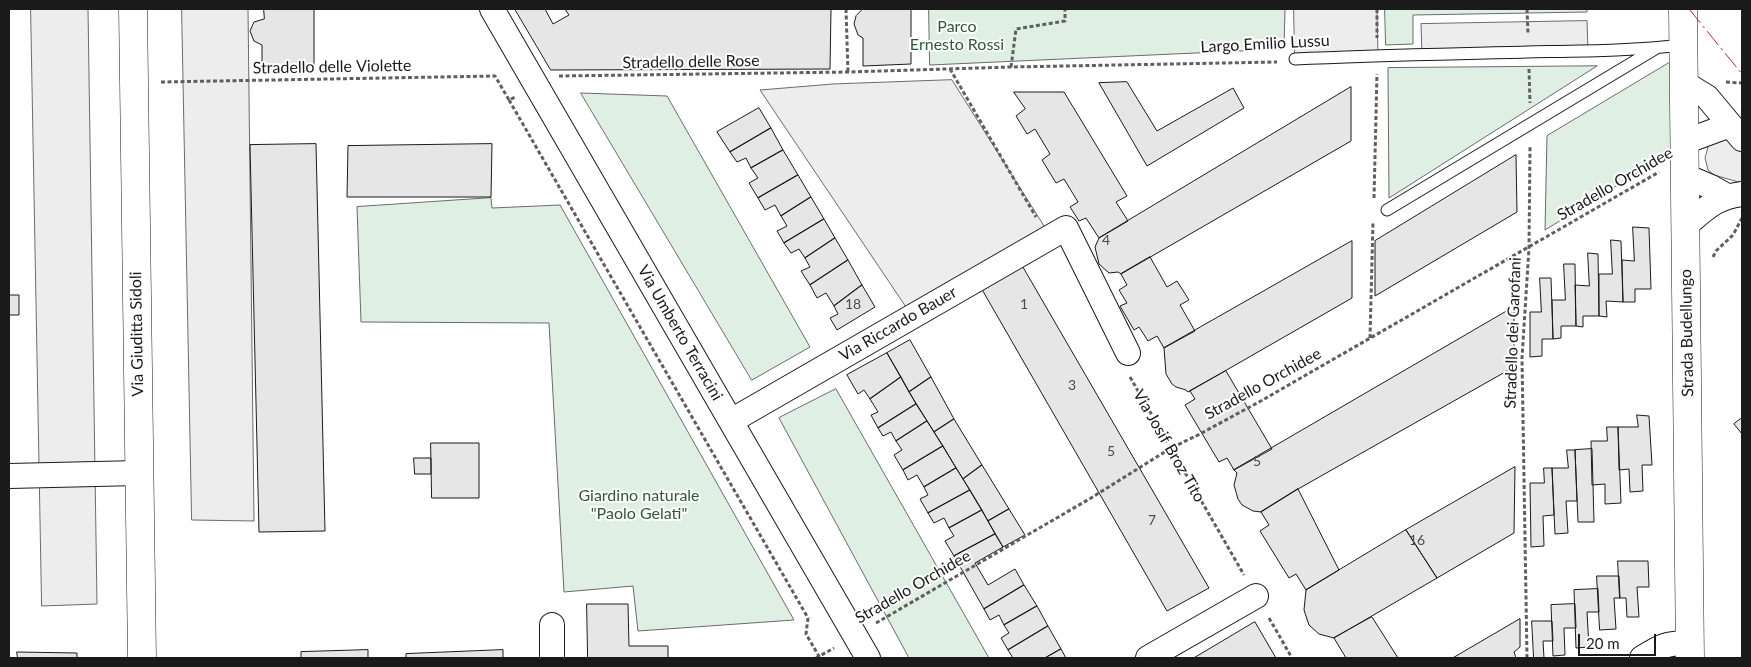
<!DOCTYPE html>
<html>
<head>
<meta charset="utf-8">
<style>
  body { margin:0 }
  #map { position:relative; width:1751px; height:667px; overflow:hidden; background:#fff; font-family:Lato,sans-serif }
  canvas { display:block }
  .frame { position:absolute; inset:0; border:10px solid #1a1a1a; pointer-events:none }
  .scale { position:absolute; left:1578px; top:634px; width:78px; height:22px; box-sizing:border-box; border:2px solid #1a1a1a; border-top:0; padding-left:6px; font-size:15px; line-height:18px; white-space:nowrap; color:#1a1a1a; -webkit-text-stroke:4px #fff; paint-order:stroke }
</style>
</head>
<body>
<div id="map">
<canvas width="1751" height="667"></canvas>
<div class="frame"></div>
<div class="scale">20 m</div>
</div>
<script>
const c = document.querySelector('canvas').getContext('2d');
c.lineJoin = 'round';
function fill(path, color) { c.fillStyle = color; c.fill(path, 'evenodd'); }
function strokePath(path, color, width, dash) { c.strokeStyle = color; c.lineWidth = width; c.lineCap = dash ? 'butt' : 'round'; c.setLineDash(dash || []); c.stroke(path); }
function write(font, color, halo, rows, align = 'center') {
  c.font = font + ' Lato,sans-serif'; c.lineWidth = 4; c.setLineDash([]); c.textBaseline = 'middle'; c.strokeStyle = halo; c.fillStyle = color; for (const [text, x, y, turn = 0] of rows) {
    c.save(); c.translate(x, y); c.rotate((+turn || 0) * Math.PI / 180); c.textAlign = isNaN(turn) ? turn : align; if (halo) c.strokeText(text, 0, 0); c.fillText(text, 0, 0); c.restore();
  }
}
const green = new Path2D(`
  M929 9H1285L1284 49 930 65Z
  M1385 9H1587V12L1413 15V44L1386 45Z
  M1674 60 1681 146 1545 230 1547 136Z
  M1597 66 1389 198 1388 68Z
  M581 93 667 96 810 347 752 380Z
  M491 198 492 208 560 205 794 620 638 631 633 586 564 592 549 323 361 322 357 207Z
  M836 389 989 658H909L779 418Z`);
fill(green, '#e0efe3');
strokePath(green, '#6a6a6a', 1);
const parking = new Path2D(`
  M31 9H88L97 604 42 606Z
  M182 9H248L254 521 192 520Z
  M1294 9H1377L1378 55 1295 59Z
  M1587 21 1588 51 1422 55 1421 24Z
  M952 80 1051 237 912 316 760 90 833 84Z
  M1724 138 1735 143 1742 152V183L1714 175 1708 170 1705 158 1708 147 1711 143Z`);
fill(parking, '#ededed');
strokePath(parking, '#6a6a6a', 1);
const building = new Path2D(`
  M264 9H314V70H262V45L254 41 250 31 254 22 264 19Z
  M515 9H545L553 24 569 15 565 9H831L830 69 551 70Z
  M863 9H911V64L863 66V38L858 35 854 24 856 16Z
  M1127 82 1157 131 1233 88 1244 108 1147 166 1099 83Z
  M1351 87V141L1121 274 1118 272 1109 273 1099 264 1095 247 1099 238Z
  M1014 92H1064L1127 196 1116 202 1128 221 1099 238 1086 218 1079 221 1070 207 1078 202 1064 179 1056 183 1042 160 1050 154 1035 129 1027 134 1016 116 1025 109Z
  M759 108 771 128 730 152 717 132Z
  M771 128 783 150 751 168 746 158 737 162 730 152Z
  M316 144 325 531 259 532 250 145Z
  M492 144 491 197H347L348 146Z
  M783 150 798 175 758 198 749 183 758 178 751 168Z
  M1516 155 1517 212 1375 296V241Z
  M798 175 811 197 781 216 775 205 765 210 758 198Z
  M811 197 824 219 784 243 777 231 787 226 781 216Z
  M824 219 835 238 805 258 799 249 791 253 784 243Z
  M1633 227 1649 228 1651 289H1635V302H1623L1622 260 1634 261Z
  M835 238 848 260 810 285 801 271 810 267 805 258Z
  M1611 240 1621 241 1623 302 1606 301 1607 317 1599 316V274H1612Z
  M1352 241V298L1190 391 1188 392 1186 390 1176 387 1172 384 1166 374 1164 348Z
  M1588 253 1598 254 1599 316H1583V327L1576 326 1575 285 1589 286Z
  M1150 257 1167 287 1177 281 1189 300 1180 305 1195 331 1164 348 1157 336 1148 341 1139 327 1134 330 1120 306 1127 303 1119 290 1127 285 1121 274Z
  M848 260 862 285 834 306 826 293 817 298 810 285Z
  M1020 262 1209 588 1167 611 980 286Z
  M1564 264H1575L1576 326H1561V338L1553 339 1552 300H1565Z
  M1540 278H1551L1553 339H1542V356L1530 357V312H1541Z
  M862 285 875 307 837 330 830 318 838 314 834 306Z
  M9 295H19V315H9Z
  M1514 307V367L1298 489 1261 512 1253 511 1242 505 1238 499 1234 485 1237 473 1234 470Z
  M910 340 931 377 909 392 887 353Z
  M887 353 901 377 870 399 864 390 858 394 847 375Z
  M1226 371 1272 449 1234 470 1227 458 1219 462 1185 405 1195 399 1190 391Z
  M901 377 916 404 878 428 871 415 878 412 870 399Z
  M931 377 954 419 934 432 909 392Z
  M916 404 927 421 896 441 891 432 883 436 878 428Z
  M1637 415 1649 416 1652 465H1642L1643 491 1630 492 1629 469 1619 470 1618 427H1638Z
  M1742 418V434L1734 424Z
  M954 419 982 465 963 479 934 432Z
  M927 421 943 446 903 470 894 455 902 450 896 441Z
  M1607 427H1618L1621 503 1605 504V484L1592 485 1591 441H1607Z
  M431 443H479V498H432Z
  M943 446 956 468 924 487 917 475 908 480 903 470Z
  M1592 449 1594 522H1578L1575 450Z
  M1567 450H1575L1577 501H1566L1568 533 1555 534 1552 468H1568Z
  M414 458H431V474H415Z
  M982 465 1009 509 988 521 963 479Z
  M1515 467 1514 533 1437 578 1406 530Z
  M956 468 970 490 928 513 920 499 928 495 924 487Z
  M1544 468H1552L1554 515 1543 516 1544 546 1531 547 1530 483H1544Z
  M1298 489 1339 570 1306 590 1296 574 1289 578 1260 531 1269 525 1261 512Z
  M970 490 982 510 949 528 944 518 934 523 928 513Z
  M1009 509 1025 535 1003 547 988 521Z
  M982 510 995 534 954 556 945 541 954 536 949 528Z
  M1406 530 1437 578 1334 638 1319 634 1309 625 1304 610 1306 590Z
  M995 534 1003 547 975 563 988 585 1015 569 1024 585 984 609 954 556Z
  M1618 561H1648L1649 587H1637L1639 617H1627L1626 598H1620Z
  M1597 576H1619L1620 598H1614L1616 629 1600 630Z
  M1024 585 1037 606 1004 625 999 615 990 620 984 609Z
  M1598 589 1599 612H1587L1589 647 1576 648 1574 590Z
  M587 604H628L629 646H668V658H588Z
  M1575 604 1576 628H1564L1565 655 1553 656 1551 605Z
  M1037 606 1048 626 1008 650 1001 638 1009 633 1004 625Z
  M1372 617 1398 658H1346L1334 638Z
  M1520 619V647L1514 652 1516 658H1453Z
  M1532 621H1552L1553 641H1543L1544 658H1534Z
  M1255 622 1276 658H1194Z
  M1048 626 1061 649 1045 658H1013L1008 650Z
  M1061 649 1066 658H1045Z
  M368 650V658H301V652Z
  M503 650V658H406V654Z
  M17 652 77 653V658H18Z`);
fill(building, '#e6e6e6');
strokePath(building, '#1a1a1a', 1);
const lane = new Path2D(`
  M1295 59C1372 55 1450 54 1527 52 1579 51 1631 51 1683 45
  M1387 210 1655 49`);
const street = new Path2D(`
  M492 9 868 658
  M1684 83 1707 97 1742 139
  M1684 142 1730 125
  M1685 176 1711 187 1727 196
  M1686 225C1705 209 1716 197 1742 194
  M731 421 1066 228 1128 353
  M9 476 139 473
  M552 625V658
  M1148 658 1256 596
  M1642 658C1661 646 1666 643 1689 643`);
const secondary = new Path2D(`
  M133 9 142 658
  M1683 9 1690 658`);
strokePath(lane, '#1a1a1a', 13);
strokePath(street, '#1a1a1a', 26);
strokePath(secondary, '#1a1a1a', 29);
strokePath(new Path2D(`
  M846 9 848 72
  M1377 9V38
  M1527 9 1528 33
  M1011 67 1016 29 1065 21V9
  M950 69 1036 217
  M1529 69 1530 103
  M559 76 848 72 1011 67 1277 62
  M161 82 495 76 509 100 515 97
  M1726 82 1742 83
  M509 100 808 618 806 634 820 658
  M1374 198 1377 74
  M1713 257 1716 251 1733 235 1742 218
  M1370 338 1373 221
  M1130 377 1244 575
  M1269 618 1292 658
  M876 623 1091 498 1171 448 1198 435 1259 402 1659 172
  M816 658 834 648
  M1527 658 1522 358 1529 248 1530 147`), '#5f5f5f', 3, [4, 2.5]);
strokePath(lane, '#fff', 11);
strokePath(street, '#fff', 24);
strokePath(secondary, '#fff', 28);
strokePath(new Path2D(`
  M1689 9 1742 74`), '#c62828', 1, [18, 4, 2.5, 4]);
write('14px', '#4d4d4d', null, [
  ["4",1106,240],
  ["18",853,304],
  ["1",1024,304],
  ["3",1072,385],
  ["5",1111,451],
  ["5",1257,461],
  ["7",1152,520],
  ["16",1417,540]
]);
write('16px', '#2b5a34', '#fff', [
  ["Parco",957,27],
  ["Ernesto Rossi",957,45],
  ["Giardino naturale",639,496],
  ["\"Paolo Gelati\"",639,514]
]);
write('16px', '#1a1a1a', '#fff', [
  ["Largo Emilio Lussu",1265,44,-3],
  ["Stradello delle Rose",691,62,-1],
  ["Stradello delle Violette",332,67,-1],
  ["Stradello Orchidee",1615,184,-30],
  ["Via Riccardo Bauer",898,324,-30],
  ["Via Umberto Terracini",680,333,60],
  ["Stradello dei Garofani",1513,333,-88],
  ["Strada Budellungo",1687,333,-91],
  ["Via Giuditta Sidoli",137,334,-91],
  ["Stradello Orchidee",1263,384,-29],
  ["Via Josif Broz Tito",1169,446,60],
  ["Stradello Orchidee",913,587,-30]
]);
</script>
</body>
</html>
